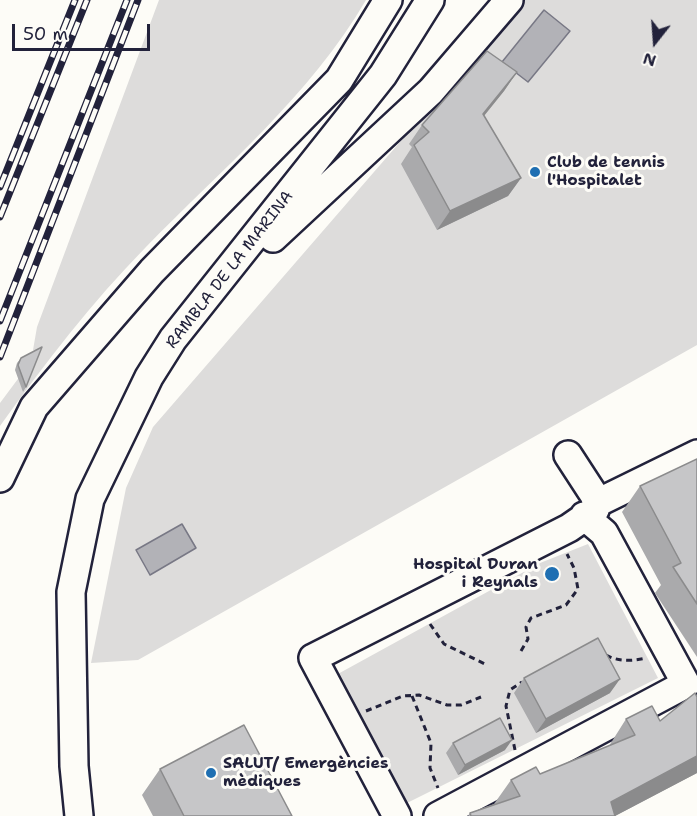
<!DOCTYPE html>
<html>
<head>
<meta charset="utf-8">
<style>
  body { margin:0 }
  #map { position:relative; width:697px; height:816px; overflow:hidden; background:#fdfcf7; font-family:"Shantell Sans",sans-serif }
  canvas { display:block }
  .north { position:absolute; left:625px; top:12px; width:60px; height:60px; -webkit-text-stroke:4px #fdfcf7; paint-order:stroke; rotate:197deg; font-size:16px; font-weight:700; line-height:24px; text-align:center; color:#22223b }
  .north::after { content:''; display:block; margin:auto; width:21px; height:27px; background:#22223b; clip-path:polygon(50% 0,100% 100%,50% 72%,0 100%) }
  .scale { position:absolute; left:12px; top:24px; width:138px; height:27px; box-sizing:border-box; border:3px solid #22223b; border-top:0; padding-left:8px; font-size:18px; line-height:21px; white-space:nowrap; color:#22223b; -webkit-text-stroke:4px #fdfcf7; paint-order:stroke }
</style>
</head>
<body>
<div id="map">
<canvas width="697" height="816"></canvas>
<div class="north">N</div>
<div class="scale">50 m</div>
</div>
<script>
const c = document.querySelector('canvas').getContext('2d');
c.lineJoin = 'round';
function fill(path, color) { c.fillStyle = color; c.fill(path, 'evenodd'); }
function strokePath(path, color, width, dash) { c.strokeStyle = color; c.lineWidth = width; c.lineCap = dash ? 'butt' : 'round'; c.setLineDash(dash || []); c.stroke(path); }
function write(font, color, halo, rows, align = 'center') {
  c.font = font + ' "Shantell Sans",sans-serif'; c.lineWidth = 6; c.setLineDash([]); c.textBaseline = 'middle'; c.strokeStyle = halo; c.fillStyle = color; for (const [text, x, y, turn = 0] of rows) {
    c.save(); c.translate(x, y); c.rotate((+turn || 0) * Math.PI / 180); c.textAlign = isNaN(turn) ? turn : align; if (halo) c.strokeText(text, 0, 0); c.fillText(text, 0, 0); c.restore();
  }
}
fill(new Path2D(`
  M159 0H366C310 96 223 168 146 247 92 302 45 363 0 426V403L38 352 33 350 37 327Z
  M523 0H697V345L138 660 91 663 126 488 153 427Z
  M588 544 658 678 407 803 336 675 540 563Z`), '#dddcdb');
const water = new Path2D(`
  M544 10 570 31 528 82 502 62Z
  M182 524 196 548 150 575 136 550Z`);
fill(water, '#b2b2b7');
strokePath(water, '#787885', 1.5);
const minor = new Path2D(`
  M273 238 431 91 509 0
  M0 478 34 407 152 271 339 80 388 0
  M597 503 697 454
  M79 816 74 766 71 592 90 499 149 377 173 339 383 75 430 0
  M397 816 313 658 569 528 595 510 597 503 594 495 568 455
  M438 816 686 684 604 533 584 516`);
strokePath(minor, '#22223b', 32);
strokePath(new Path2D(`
  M430 624 444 644 487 665
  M521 651 528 639 526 627 531 618 566 605 578 589 574 568 567 554
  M606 655C618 662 633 661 646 658
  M412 696 431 743 430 768 438 788
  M366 711 403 696 419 695 447 705H461L481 697
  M515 750 506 706 510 690 522 682`), '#22223b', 3, [6, 4.5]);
strokePath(minor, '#fdfcf7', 27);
const rail = new Path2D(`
  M0 187 75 0
  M0 217 87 0
  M0 321 127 0
  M0 357 138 0`);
strokePath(rail, '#22223b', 7);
strokePath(rail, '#fdfcf7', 4.5, [14]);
fill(new Path2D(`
  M517 72 504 91 484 116 521 178 508 196 437 230 401 164 412 147 409 144 422 125Z
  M21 358 26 387 23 392 15 370 17 363Z
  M697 459V657L655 593 661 585 622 512 640 486Z
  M524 678 610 693 536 733 514 693Z
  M697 697V773L615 816H468L470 813 494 804 511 780 540 774 609 746 626 719 660 721Z
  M453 743 505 750 458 775 446 753Z
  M160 769 292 816H153L142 795Z`), '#aaaaac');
fill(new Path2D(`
  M517 72 504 91 470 133 483 114Z
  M521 178 508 196 437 230 450 211Z
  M620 679 610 693 536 733 546 719Z
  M512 740 505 750 458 775 465 765Z
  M697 756V773L615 816 611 802Z`), '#8b8b8c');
const building = new Path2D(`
  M487 51 517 72 483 114 521 178 450 211 414 145 429 132 422 125Z
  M42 347 26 387 18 365 21 358Z
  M697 459V604L673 567 681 563 640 486Z
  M598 638 620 679 546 719 524 678Z
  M695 693 697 697V756L611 802 615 816H471L470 813 520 796 511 780 536 767 540 774 635 735 626 719 652 706 660 721Z
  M500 718 512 740 465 765 453 743Z
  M244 725 292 816H184L160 769Z`);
fill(building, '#c6c6c8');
strokePath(building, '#8b8b8c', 1.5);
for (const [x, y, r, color] of [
  [535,172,6,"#1f6fb2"],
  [552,574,8,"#1f6fb2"],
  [211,773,6,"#1f6fb2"]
]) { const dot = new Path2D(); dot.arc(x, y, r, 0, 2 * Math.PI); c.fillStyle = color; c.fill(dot); strokePath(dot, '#fdfcf7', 2); }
write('bold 16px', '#22223b', '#fdfcf7', [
  ["Club de tennis",547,163],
  ["l'Hospitalet",547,181],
  ["Hospital Duran",538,565,"right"],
  ["i Reynals",538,583,"right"],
  ["SALUT/ Emergències",223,764],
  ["mèdiques",223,782]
], 'left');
write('16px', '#22223b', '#fdfcf7', [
  ["RAMBLA DE LA MARINA",230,270,-52]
]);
</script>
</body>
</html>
